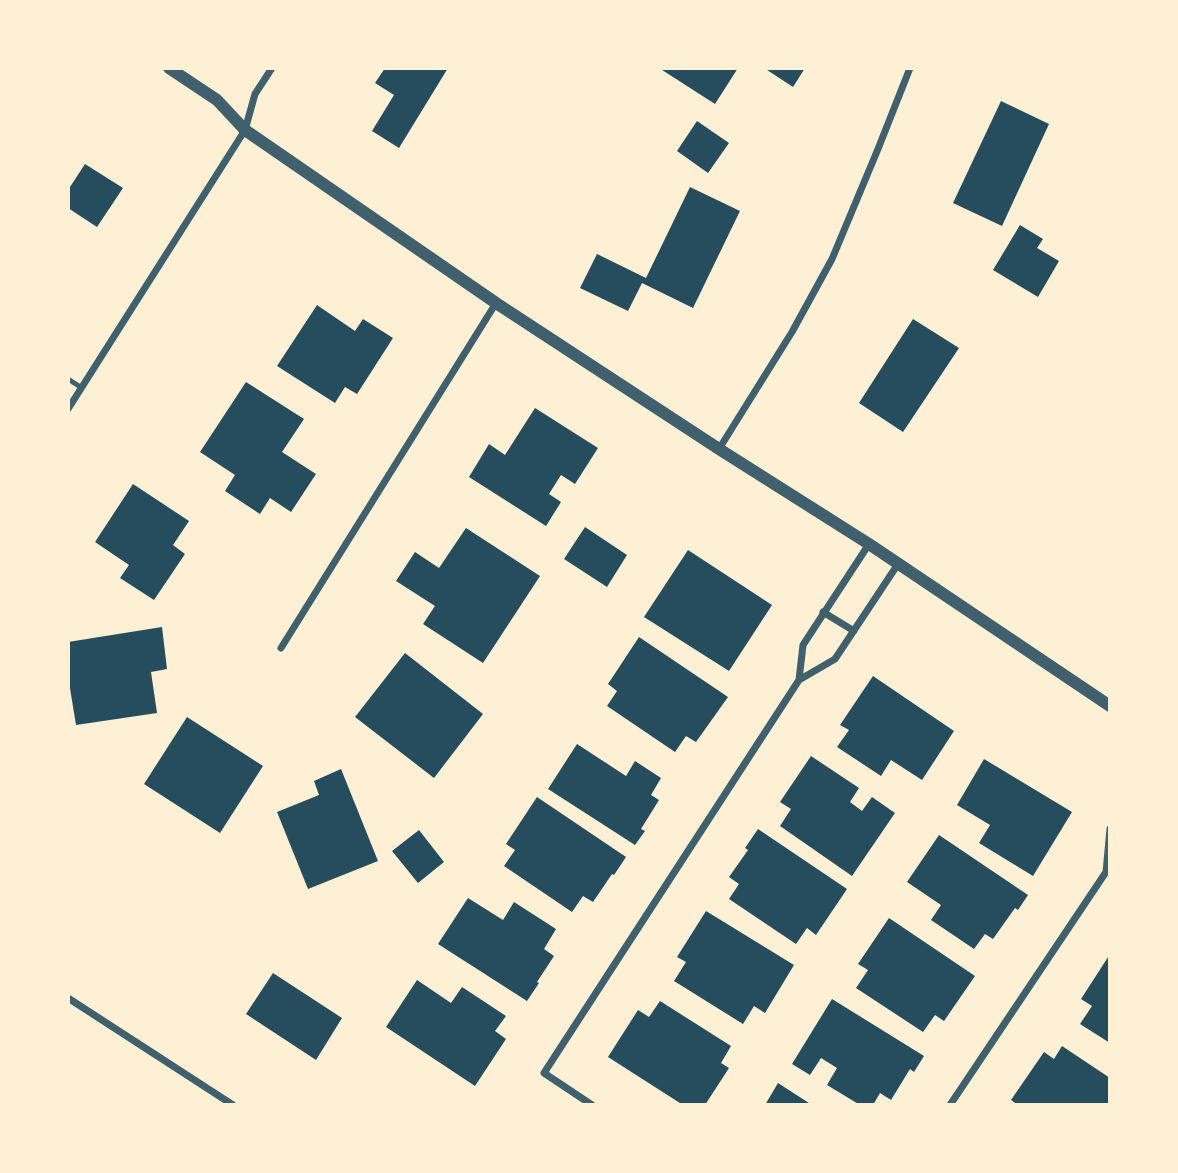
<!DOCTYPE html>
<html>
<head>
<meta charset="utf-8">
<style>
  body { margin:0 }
  #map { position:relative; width:1178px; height:1173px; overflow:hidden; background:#fdf0d5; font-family:Rubik,sans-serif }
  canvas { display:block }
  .frame { position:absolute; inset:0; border:70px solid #fdf0d5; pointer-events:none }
</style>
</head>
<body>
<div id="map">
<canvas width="1178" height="1173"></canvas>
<div class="frame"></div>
</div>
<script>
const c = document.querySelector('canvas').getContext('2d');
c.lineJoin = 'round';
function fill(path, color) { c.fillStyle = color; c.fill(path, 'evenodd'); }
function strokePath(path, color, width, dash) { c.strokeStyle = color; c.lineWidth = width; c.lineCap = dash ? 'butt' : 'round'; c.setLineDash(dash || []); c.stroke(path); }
fill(new Path2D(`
  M385 68H448L399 148 372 131 394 95 375 83Z
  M659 68H738L715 104Z
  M764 68H805L793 87Z
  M1001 101 1049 124 1002 226 953 203Z
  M697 121 729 143 708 173 677 151Z
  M85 164 123 188 97 227 68 208V190Z
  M690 187 740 211 693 308 642 283 628 311 580 288 597 254 646 278Z
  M1020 225 1043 239 1037 248 1059 261 1038 297 993 270Z
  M317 305 355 331 363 319 393 338 357 394 345 387 335 403 277 366Z
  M913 319 959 348 903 432 859 403Z
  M246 382 304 419 282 452 316 474 291 512 270 498 260 514 225 491 235 475 200 452Z
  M535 408 598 448 575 484 561 475 549 494 561 502 546 526 469 477 489 444 505 455Z
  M133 484 189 521 173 545 185 554 154 600 120 578 129 565 95 542Z
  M585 527 627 555 607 587 564 559Z
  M466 528 540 576 483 663 423 624 435 606 396 581 415 552 439 568Z
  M688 550 772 605 729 671 644 617Z
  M162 627 167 669 151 672 157 713 76 725 68 676V642Z
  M639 637 728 697 696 742 686 736 675 752 607 706 617 691 608 684Z
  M405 653 483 714 434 778 355 717Z
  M873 676 954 731 922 780 891 760 881 776 837 747 849 730 840 725Z
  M187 717 263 766 220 833 144 784Z
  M577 744 626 776 635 761 661 778 651 795 659 800 641 829 645 831 635 845 548 789Z
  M811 756 859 788 850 802 862 811 872 797 895 813 852 876 780 826 791 809 780 802Z
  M984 759 1072 812 1033 876 979 843 990 825 957 805Z
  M341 769 378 861 308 889 277 812 319 795 314 781Z
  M537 797 626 857 614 875 612 874 593 902 583 896 572 912 504 866 515 850 506 844Z
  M758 829 847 889 816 935 807 928 796 944 729 899 739 884 729 877 748 850 745 848Z
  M419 830 444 862 418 883 392 851Z
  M939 835 1028 895 1018 910 1015 908 993 939 985 934 974 949 931 920 941 905 907 882Z
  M468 898 503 920 514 902 556 929 544 949 554 956 537 982 539 983 527 1001 438 944Z
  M706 911 794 965 765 1013 754 1006 743 1024 674 981 686 962 677 957Z
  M889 918 975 976 944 1021 935 1015 923 1032 856 988 868 970 858 964Z
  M1110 954V1043L1080 1024 1092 1006 1081 999Z
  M273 973 342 1018 316 1060 246 1014Z
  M417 980 451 1003 462 987 506 1016 495 1031 506 1039 475 1086 386 1027Z
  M832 999 924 1056 914 1072 910 1069 891 1100 880 1093 873 1105H860L827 1085 837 1068 821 1058 810 1075 792 1064Z
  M660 1001 731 1046 721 1063 729 1068 705 1105H683L608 1057 638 1010 649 1017Z
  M1062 1046 1110 1078V1105H1018L1011 1100 1044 1052 1054 1059Z
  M778 1083 812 1105H765Z`), '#264d5e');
strokePath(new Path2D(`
  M68 379 82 388`), '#3f606c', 5);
strokePath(new Path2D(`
  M68 409 245 130 255 94 272 68
  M719 449 792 332 832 259 878 149 910 68
  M823 612 854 631
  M281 648 496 303
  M799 680 835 659 898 564
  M1106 872 1110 829
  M68 998 233 1105
  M592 1105 544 1073 799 680 803 645 869 544
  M950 1105 1106 872 1110 869`), '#3f606c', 7);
strokePath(new Path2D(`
  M169 68 217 100 245 130 496 303 719 449 869 544 1110 706`), '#3f606c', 12);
</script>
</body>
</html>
